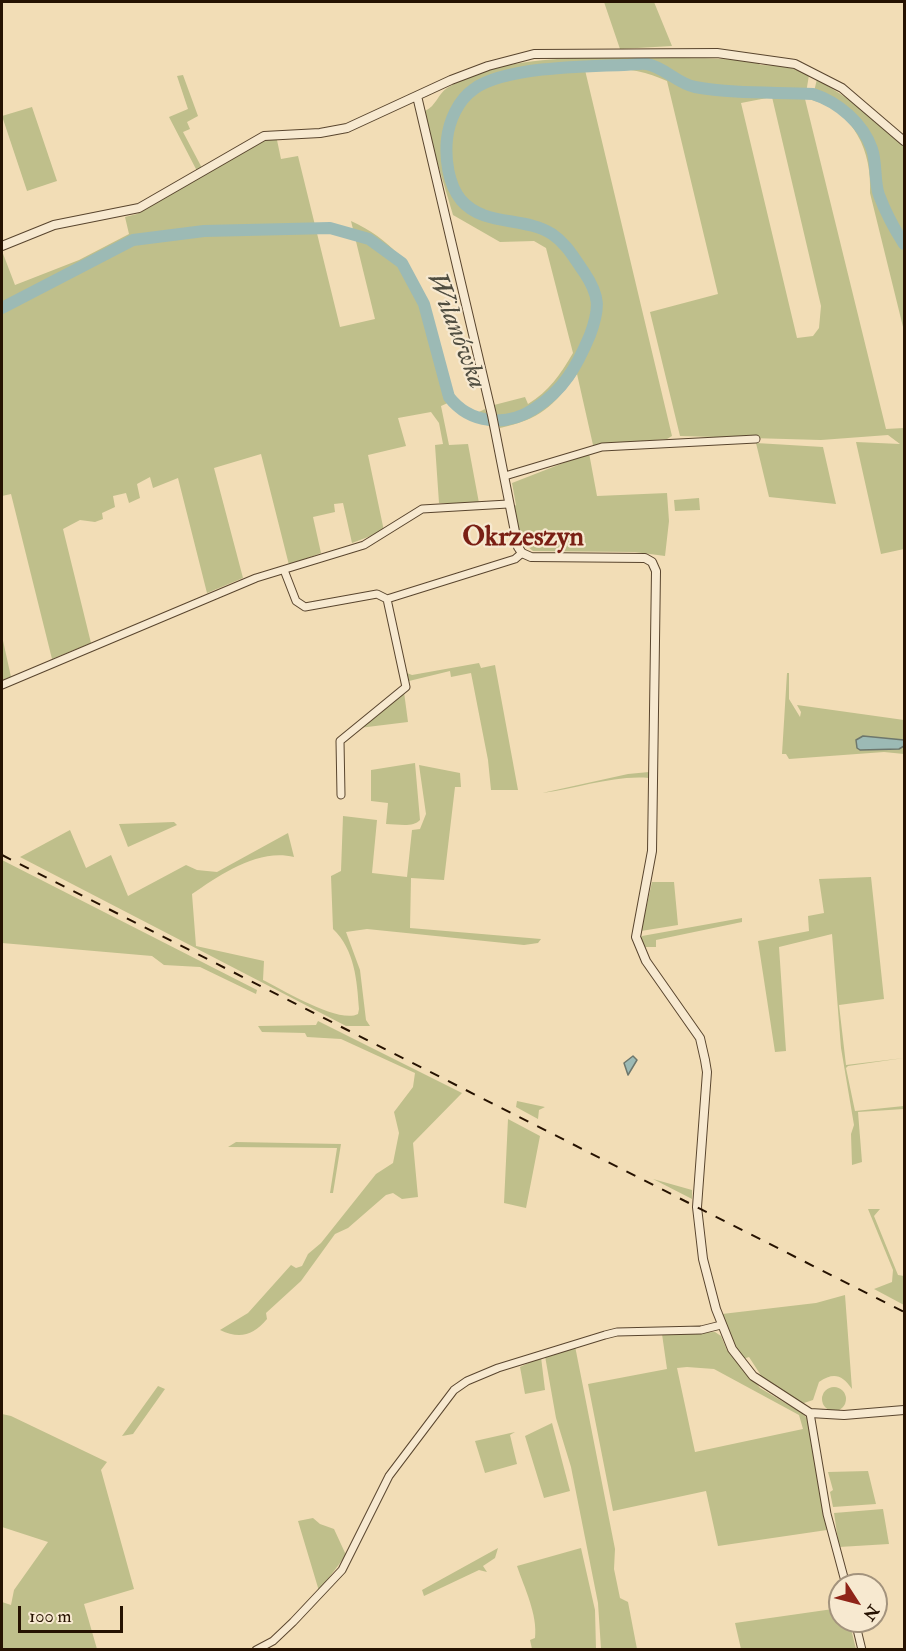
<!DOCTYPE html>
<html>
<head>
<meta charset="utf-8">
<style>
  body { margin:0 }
  #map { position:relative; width:906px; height:1651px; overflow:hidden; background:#f2ddb6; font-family:"IM FELL Double Pica",serif }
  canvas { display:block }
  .frame { position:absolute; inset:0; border:3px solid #261201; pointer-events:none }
  .north { position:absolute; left:828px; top:1573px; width:60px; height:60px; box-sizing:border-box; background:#f7e9d0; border:2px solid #a3937d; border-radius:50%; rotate:126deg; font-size:16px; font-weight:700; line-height:24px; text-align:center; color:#261201 }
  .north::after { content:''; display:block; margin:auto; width:21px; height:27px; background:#8f2418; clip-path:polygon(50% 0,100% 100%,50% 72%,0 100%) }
  .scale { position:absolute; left:18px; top:1606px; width:105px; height:27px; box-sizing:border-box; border:3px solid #261201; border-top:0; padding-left:8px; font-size:18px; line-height:21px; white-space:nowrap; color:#261201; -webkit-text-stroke:4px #f7e9d0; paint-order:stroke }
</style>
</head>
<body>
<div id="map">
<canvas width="906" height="1651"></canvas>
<div class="frame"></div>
<div class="north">N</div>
<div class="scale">100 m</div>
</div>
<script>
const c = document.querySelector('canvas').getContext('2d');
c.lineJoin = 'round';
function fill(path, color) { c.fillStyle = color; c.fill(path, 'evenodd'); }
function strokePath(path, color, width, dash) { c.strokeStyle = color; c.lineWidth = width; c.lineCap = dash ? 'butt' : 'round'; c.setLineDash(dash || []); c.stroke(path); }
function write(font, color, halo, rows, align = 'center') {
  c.font = font + ' "IM FELL Double Pica",serif'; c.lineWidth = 4.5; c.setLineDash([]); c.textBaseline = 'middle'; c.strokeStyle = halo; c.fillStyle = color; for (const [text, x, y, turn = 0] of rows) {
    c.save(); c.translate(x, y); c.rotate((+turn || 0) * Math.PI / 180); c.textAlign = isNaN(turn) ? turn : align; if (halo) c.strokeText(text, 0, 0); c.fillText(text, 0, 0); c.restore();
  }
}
fill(new Path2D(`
  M604 2H654L672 46 620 49Z
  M587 57C644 60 702 55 758 62L760 65 786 66 809 75 805 99 886 429 904 428V549L881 554 856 442 900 444 888 435 821 440 680 436 650 312 718 294 667 81C640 69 614 66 585 70L672 436 667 439 593 445 577 374C553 407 540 419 500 428L494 405 525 397 528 404C549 391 560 375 573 353L546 248 534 241 500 242 453 215 433 148 425 111C436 106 438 94 447 88 488 62 540 60 587 57ZM772 97 821 306 819 328 813 336 797 338 741 103Z
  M183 75 198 116 187 122 190 129 183 132 202 168 197 171 169 117 188 109 177 76Z
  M817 79 856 104 904 147V331L870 193C872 152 855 112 812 100Z
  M32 107 57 181 27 191 2 116Z
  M270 139 277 140 281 159 298 156 340 327 375 319 351 221C431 258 427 321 454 394 460 404 466 409 477 413L485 409 490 426C474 422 458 416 450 402L441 406 449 445 468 444 479 503H439L435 445 443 444 439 423 431 412 398 418 406 446 368 455 384 531 352 543 343 503 334 504 335 512 313 517 321 553 289 565 261 454 214 468 243 578 207 593 178 478 153 488 150 477 137 484 140 498 129 503 126 493 113 496 115 507 102 513 103 519 95 522 80 520 63 529 91 643 52 659 11 494 2 496V251L15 285 79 260 129 234 125 217 137 214 260 142Z
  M756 443 823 447 836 504 769 497Z
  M589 453 597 496 667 493 669 521 665 556 635 552 533 551 523 543 513 507 516 505 512 483Z
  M699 498 700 510 675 511 674 500Z
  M2 636 11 677 2 681Z
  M479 663 481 668 495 665 518 790H491L488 760 471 673 451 677 450 671 409 681 407 673 412 675Z
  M787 673H789V699L800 717 801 712 797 705 904 720V754L884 752 789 759 786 754H782Z
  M404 692 408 722 359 728Z
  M415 763 420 820C413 828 397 824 386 824L388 803 371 801V770Z
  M419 765 460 773 461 787H455L444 880 411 878 410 928 541 939 538 943 524 945 367 929 346 932 360 970 366 1020 370 1026H346L20 857 70 830 86 868 111 855 128 896 186 865 197 870 217 872 288 833 294 857C258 848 220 875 192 894L196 946 264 961 263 980C283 990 339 1024 358 1014L359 1009C357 981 355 950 333 929L331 876 341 871 343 816 377 820 372 873 407 877 412 830 420 829 426 814Z
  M649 772V778C613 775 577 789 542 793L628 774Z
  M174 822 177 825 128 847 119 824Z
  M2 860 257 990 256 994 200 967 164 965 152 956 2 943Z
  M871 877 884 999 839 1005 846 1065 904 1058 848 1066 846 1068 855 1111 904 1106V1109L858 1112 862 1162 852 1165 851 1134 854 1125 841 1048 832 934 779 947 786 1051 775 1052 758 941 809 931 808 916 824 913 819 879Z
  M652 882H674L678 925 641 931Z
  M742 918V922L656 940V947H644L640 939 642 936Z
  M318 1021 462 1093 413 1143 418 1197 402 1199 393 1193 386 1195 348 1228 335 1234 301 1281 266 1313 267 1319C253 1336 239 1339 220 1330L248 1313 291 1265 296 1268 302 1266 308 1254 321 1243 376 1174 393 1163 399 1133 394 1112 413 1087 415 1073 341 1039 307 1037 305 1033 262 1032 258 1026 316 1025Z
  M517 1101 545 1107 539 1110 538 1119 516 1107Z
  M508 1119 540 1136 526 1208 504 1203Z
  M236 1142 341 1144 333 1193H330L337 1148 228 1147Z
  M653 1179 692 1190V1199Z
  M868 1209H880L874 1216 898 1275 904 1276V1305L874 1289 892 1282 893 1270Z
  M845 1295 852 1389C842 1375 834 1372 819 1382L813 1400 801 1404 762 1377 749 1357 743 1359 729 1334 722 1314 816 1303Z
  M715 1332 721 1336 727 1350 760 1388 802 1413 807 1418 827 1530 718 1546 706 1491 613 1511 588 1384 667 1369 662 1334ZM687 1367 714 1369 799 1415 803 1429 695 1452 677 1368Z
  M575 1346 615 1549 614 1569 620 1598 628 1602 637 1649H601L598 1603 571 1467 556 1418 545 1356Z
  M541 1357 545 1390 525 1394 520 1367Z
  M158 1386 165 1389 133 1434 122 1436Z
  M822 1399a12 12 0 1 1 24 0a12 12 0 1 1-24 0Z
  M2 1414 11 1416 107 1462 101 1470 134 1589 84 1604 97 1649H2V1602L11 1605 14 1590 48 1542 2 1527Z
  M552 1423 570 1491 544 1498 525 1436Z
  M515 1432 510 1435 517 1464 485 1473 475 1441Z
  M868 1471 876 1504 833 1507 830 1492 833 1490 828 1472Z
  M883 1509 889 1544 839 1547 834 1513Z
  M313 1518 320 1524 334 1529 346 1555 319 1591 298 1521Z
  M498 1548 495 1558 483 1566 487 1572 479 1570 424 1596 422 1590Z
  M581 1548 595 1610 596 1649H532L530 1640 535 1638C538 1615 524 1587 517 1566Z
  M840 1608V1621H849L856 1649H741L735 1623Z`), '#bfbf8b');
const water = new Path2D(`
  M863 736 904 740V746L899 749 860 750 857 748 856 740Z
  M633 1056 637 1060 628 1075 624 1063Z`);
fill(water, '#9cbab5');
strokePath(water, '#6d776d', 1.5);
strokePath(new Path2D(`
  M2 308 133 240 204 231 330 228 369 239 402 263 424 304 449 397C470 424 506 427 534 409 564 390 577 366 590 335 600 308 600 296 584 272 574 258 567 244 552 234 524 216 484 227 461 200 448 184 445 158 447 139 449 121 458 100 474 89 504 67 586 66 624 65 631 65 640 63 647 64 664 67 678 84 695 87 733 94 775 92 813 94 838 102 863 123 872 149 877 164 874 181 879 195 885 211 895 230 904 244`), '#9cbab5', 12);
const minor = new Path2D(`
  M505 476 602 447 756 439
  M284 570 296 601 305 607 377 594 387 599 515 559 522 553
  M2 685 256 578 364 545 422 509 508 504
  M341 795 340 741 406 687 387 599
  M810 1413 827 1514 846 1585
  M855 1621 862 1650
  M256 1650 273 1641 293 1622 342 1570 389 1476 454 1390 467 1381 498 1368 605 1335 617 1332 701 1330 721 1325`);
const tertiary = new Path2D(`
  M417 96 492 415 518 547 522 553 531 557 645 558 652 562 656 571 652 851 636 937 646 961 700 1038 705 1060 707 1072 697 1207 703 1259 716 1309 732 1349 753 1376 810 1413 844 1415 904 1410
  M2 246 54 225 139 208 264 136 320 133 347 128 451 80 488 66 534 54 717 53 795 64 842 88 904 141`);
strokePath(minor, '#59452e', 9);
strokePath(tertiary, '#59452e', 10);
strokePath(minor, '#f7e9d0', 7);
strokePath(tertiary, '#f7e9d0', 8);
strokePath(new Path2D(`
  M2 855 904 1312`), '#261201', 2, [10, 10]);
write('italic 27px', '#4f4d40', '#f7e9d0', [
  ["Wilanówka",455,331,69]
]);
write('bold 28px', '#7a1f14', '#f7e9d0', [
  ["Okrzeszyn",523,539]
]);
</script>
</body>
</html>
